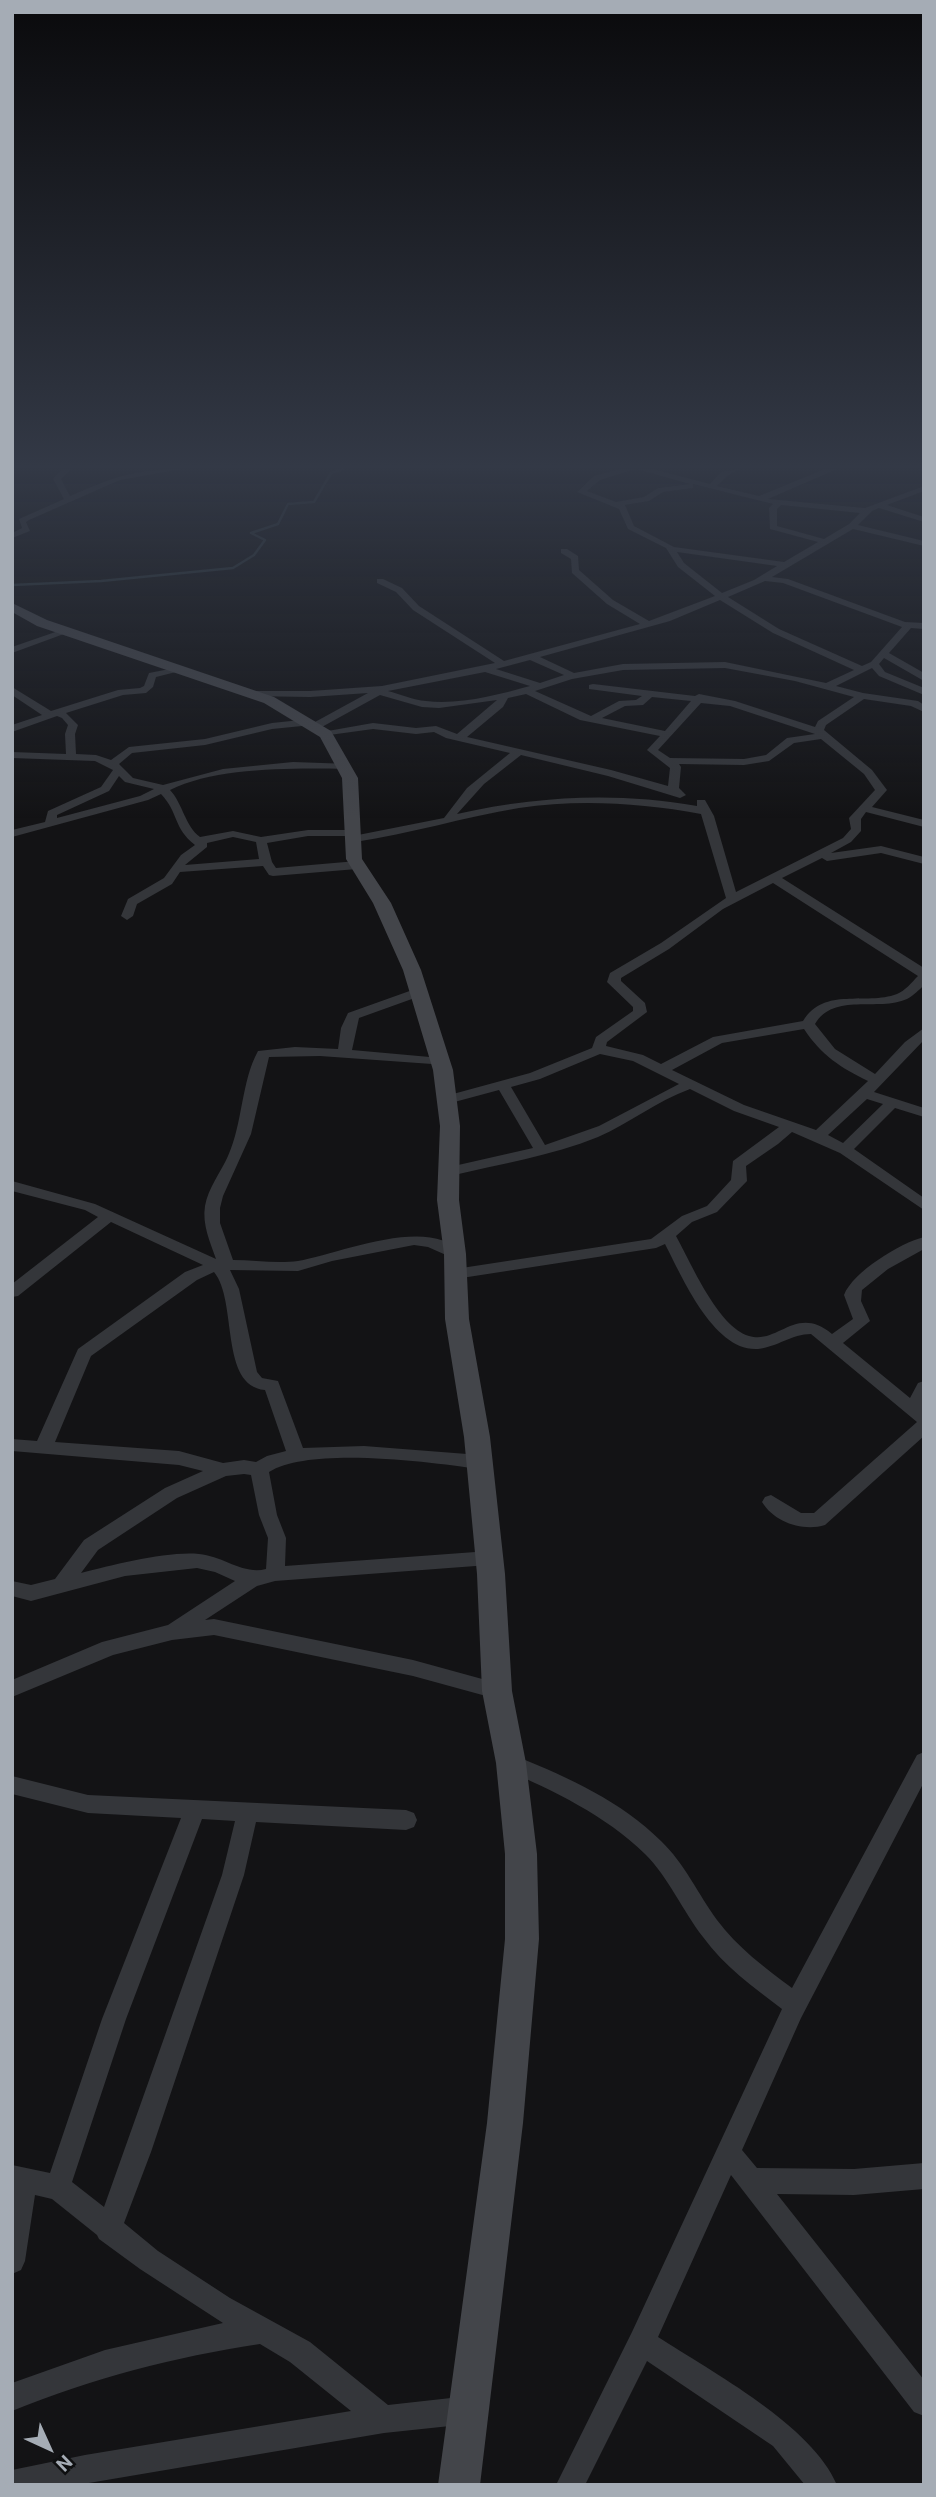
<!DOCTYPE html>
<html>
<head>
<meta charset="utf-8">
<style>
  body { margin:0 }
  #map { position:relative; width:936px; height:2497px; overflow:hidden; background:#131315; font-family:Roboto,sans-serif }
  canvas { display:block }
  .frame { position:absolute; inset:0; border:14px solid #a5acb5; pointer-events:none }
  .north { position:absolute; left:14px; top:2413px; width:70px; height:70px; -webkit-text-stroke:5px #0e0f10; paint-order:stroke; rotate:135deg; font-size:19px; font-weight:700; line-height:28px; text-align:center; color:#a5acb5 }
  .north::after { content:''; display:block; margin:auto; width:24px; height:32px; background:#a5acb5; clip-path:polygon(50% 0,100% 100%,50% 72%,0 100%) }
</style>
</head>
<body>
<div id="map">
<canvas width="936" height="2497"></canvas>
<div class="frame"></div>
<div class="north">N</div>
</div>
<script>
const c = document.querySelector('canvas').getContext('2d');
c.lineJoin = 'round';
function strokePath(path, color, width, dash) { c.strokeStyle = color; c.lineWidth = width; c.lineCap = dash ? 'butt' : 'round'; c.setLineDash(dash || []); c.stroke(path); }
function fill(path, color) { c.fillStyle = color; c.fill(path, 'evenodd'); }
strokePath(new Path2D(`
  M12 585 101 581 233 568 254 555 265 540 251 533 278 524 288 504 314 502 331 473 343 469`), '#2d383d', 2.5);
fill(new Path2D(`
  M62 469H71L61 479 70 496C111 478 135 469 181 469L120 480 29 520 26 522 30 531 12 538V533L22 528 19 519 64 499 53 479Z
  M620 469H635L600 480 587 491 616 502 644 497 658 488 690 484 637 469H652L710 484 721 472 739 469 727 476 717 486 759 496 825 469H837L768 499 865 508 924 486V491L887 505 924 517V522L879 508 872 511 858 525 924 541V546L853 529 772 577 788 579 905 622 924 623V629L911 628 889 653 924 673V681L884 658 879 664 885 672 924 688V695L879 676 872 668 836 686 863 693 918 701 924 705V712L911 706 864 699 826 725 824 730 872 770 887 790 872 807 924 820V827L866 812 861 819V831L851 842 831 853 881 846 924 857V864L881 853 827 861 822 858 782 878 924 968V985C919 990 913 996 907 999 878 1012 834 992 815 1024L835 1049 875 1074 905 1042 924 1028V1040L874 1092 924 1108V1117L895 1108 854 1149 924 1198V1210L840 1153 792 1132 778 1144 746 1166 747 1181 717 1212 692 1222 676 1236C691 1263 718 1327 749 1336 778 1345 796 1304 832 1334L853 1319 844 1295C853 1272 900 1243 924 1237V1249L888 1269 862 1290 861 1301 870 1321 843 1343 910 1398 918 1383 924 1381 922 1407 924 1409V1436L825 1525C803 1532 774 1522 762 1502L765 1497 771 1495 801 1513H814L917 1422 811 1334C792 1334 777 1347 758 1349 714 1352 682 1277 665 1244L656 1248 455 1279 447 1274 455 1269 651 1239 682 1216 707 1206 731 1180 733 1161 779 1127 734 1111 690 1089C657 1101 630 1123 598 1137 551 1156 499 1164 450 1176L443 1171 445 1168 533 1148 499 1090 447 1104 440 1100 442 1097 530 1073 592 1048 596 1037 633 1011V1007L607 982 610 973 661 943 726 898 701 814C641 803 579 799 519 808 464 817 410 834 355 842L349 839 351 836H308L267 843 272 862 276 868 357 861 363 865 357 869 273 876 269 875 263 866 180 872 172 884 137 904 133 916 127 920 121 916 128 899 164 878 181 855 195 845C173 828 179 813 161 794L148 800 12 837V830L45 822 48 811 101 787 113 770 95 761 12 758V752L66 754 65 734 68 725 62 718 57 716 12 732V725L42 715 12 695V687L51 711 118 690 140 688 144 686 149 673 180 667V671L156 677 153 687 146 693 123 695 66 713 78 725 75 734 76 754 96 755 111 760 129 747 205 739 272 723 310 719 315 722 368 693 310 697 249 696 245 695V691H310L382 686 495 663 413 610 396 592 377 583V579H383L402 588 419 606 504 661 640 624 607 604 572 573 571 559 561 553V549H567L578 556 579 570 613 600 649 621 715 596 678 567 666 548 628 529 619 509 577 492 594 476ZM693 484 773 504 769 508 770 529 818 542 784 562 674 547 634 526 625 505 649 501 663 492 693 488ZM781 505 860 513 849 524 824 539 777 526V509ZM677 552 777 566 754 580 722 593 684 563ZM765 581 783 583 902 627 871 662 862 666 779 629 728 597ZM720 600 773 633 854 670 826 683 725 662 623 664 574 673 540 657 670 621ZM530 660 564 675 540 683 496 669ZM725 668 795 681 854 697 818 721 815 727 735 701 699 694 695 696 593 684 589 685V689L642 696 636 700 619 701 591 716 535 691 572 679 623 670ZM485 672 530 686C498 695 459 705 426 701 413 700 400 694 388 691ZM526 694 580 720 660 736 647 750 670 768 668 786 611 770 467 737 503 707 508 698ZM380 695 422 707 439 708 497 700 457 734 436 726 416 728 373 723 322 732V736L373 729 416 734 434 732 446 738 510 753 467 788 444 818 358 835V831L354 830H308L261 837 233 831 200 837C185 826 183 804 170 790 216 767 295 768 346 769L350 768V764L293 762 223 769 163 785 133 778 119 764 132 753 205 745 272 729 312 725V728H320ZM652 697 691 701 665 731 602 718 625 706 643 705ZM701 703 730 706 815 734 787 738 766 755 744 759 670 758 658 750ZM821 739 864 774 875 790 849 818 851 829 843 838 736 892 714 816 705 800H697V806C616 792 538 796 457 814L484 784 521 755 608 776 680 798 686 795 679 788 681 767 679 764 744 765 769 761 794 743ZM119 776 125 782 154 789 140 796 57 818V815L109 791ZM233 837 256 842 259 859 185 865 207 847V843ZM773 883 918 976C912 982 905 991 897 994 865 1006 825 986 803 1021L713 1037 661 1064 643 1055 606 1046 607 1042 647 1012 645 1003 621 981V978L669 949 723 909ZM804 1029C821 1055 841 1068 868 1081L816 1130 744 1105 672 1070 722 1043ZM600 1054 633 1061 679 1084 599 1126 545 1145 511 1087 540 1079ZM867 1099 883 1104 843 1143 828 1135Z
  M917 469H924V472Z
  M64 629 72 631 12 653V647Z
  M418 988 423 989V995L359 1018 352 1050 441 1058 448 1062 446 1065 320 1056 269 1057 251 1134 223 1196 220 1208V1223L233 1260C254 1260 277 1264 298 1261 339 1254 430 1214 463 1254L455 1259 428 1247 414 1245 332 1261 298 1271 230 1270 239 1289 257 1372 262 1378 278 1381 303 1448 364 1446 480 1455 486 1457 489 1462 486 1467 480 1469C429 1462 310 1446 269 1472L277 1515 286 1538 285 1566 489 1551 496 1553 498 1558 496 1563 489 1565 275 1581 257 1586 205 1620 214 1619 413 1660 504 1685 507 1691 504 1697 497 1699 413 1676 214 1635 172 1640 113 1655 12 1697V1680L102 1642 168 1625 235 1581 215 1572 197 1568 125 1576 31 1601 12 1596V1581L31 1585 55 1579 84 1540 165 1488 203 1471 179 1465 12 1451V1439L37 1441 78 1349 185 1272 203 1265 111 1222 18 1296 12 1297V1284L98 1217 85 1210 12 1191V1181L95 1204 216 1259C210 1242 202 1224 205 1206 208 1188 221 1172 228 1156 243 1123 241 1082 258 1051L295 1047 338 1049 341 1028 348 1013ZM214 1272C238 1301 219 1386 265 1390L286 1451 267 1456 256 1462 244 1460 223 1463 179 1451 55 1442 91 1356 197 1280ZM244 1474 251 1475 259 1515 268 1538 266 1569C243 1575 223 1556 199 1554 167 1551 113 1565 81 1573L98 1550 177 1498 226 1476Z
  M924 1752V1782L801 2018 742 2150 757 2168 854 2169 924 2163V2189L854 2195 777 2194 924 2380V2416L914 2412 731 2175 658 2337C712 2372 813 2426 837 2485H805L773 2446 647 2361 585 2485H556L632 2332 782 2009C753 1987 724 1966 703 1937 682 1910 669 1878 645 1854 605 1815 554 1791 504 1769L500 1763 504 1757 511 1754 518 1757C569 1778 621 1801 661 1841 685 1864 698 1894 717 1920 737 1947 765 1968 792 1988L917 1755Z
  M12 1776 88 1795 406 1810 414 1813 417 1820 414 1827 406 1830 256 1822 244 1875 151 2152 124 2223 158 2251 230 2298 310 2342 388 2405 469 2396 479 2400 483 2410 479 2420 469 2424 384 2433 77 2485H12V2470L85 2455 351 2411 290 2362 260 2344C174 2357 93 2378 12 2411V2383L105 2350 223 2323 140 2269 99 2239 97 2235 52 2199 35 2195 25 2261 21 2270 12 2274V2165L50 2173 102 2019 181 1818 88 1813 12 1794ZM202 1819 235 1821 222 1875 104 2207 72 2182 126 2019Z`), '#34363a');
fill(new Path2D(`
  M12 603 47 620 274 697 331 731 358 778 362 859 391 903 421 970 453 1070 460 1126 459 1200 466 1254 469 1319 490 1437 505 1574 512 1691 526 1763 537 1854 539 1939 523 2123 480 2485H438L487 2123 505 1939V1854L496 1763 482 1691 477 1574 464 1437 445 1319 444 1254 437 1200 440 1126 433 1070 403 970 373 903 346 859 342 778 320 737 264 703 37 626 12 612Z`), '#43454a');
const sky = c.createLinearGradient(0, 0, 0, 819);
sky.addColorStop(0, '#0a0a0c');
sky.addColorStop(0.57, '#333946');
sky.addColorStop(1, '#33394600');
c.fillStyle = sky;
c.fillRect(0, 0, 936, 819);
</script>
</body>
</html>
